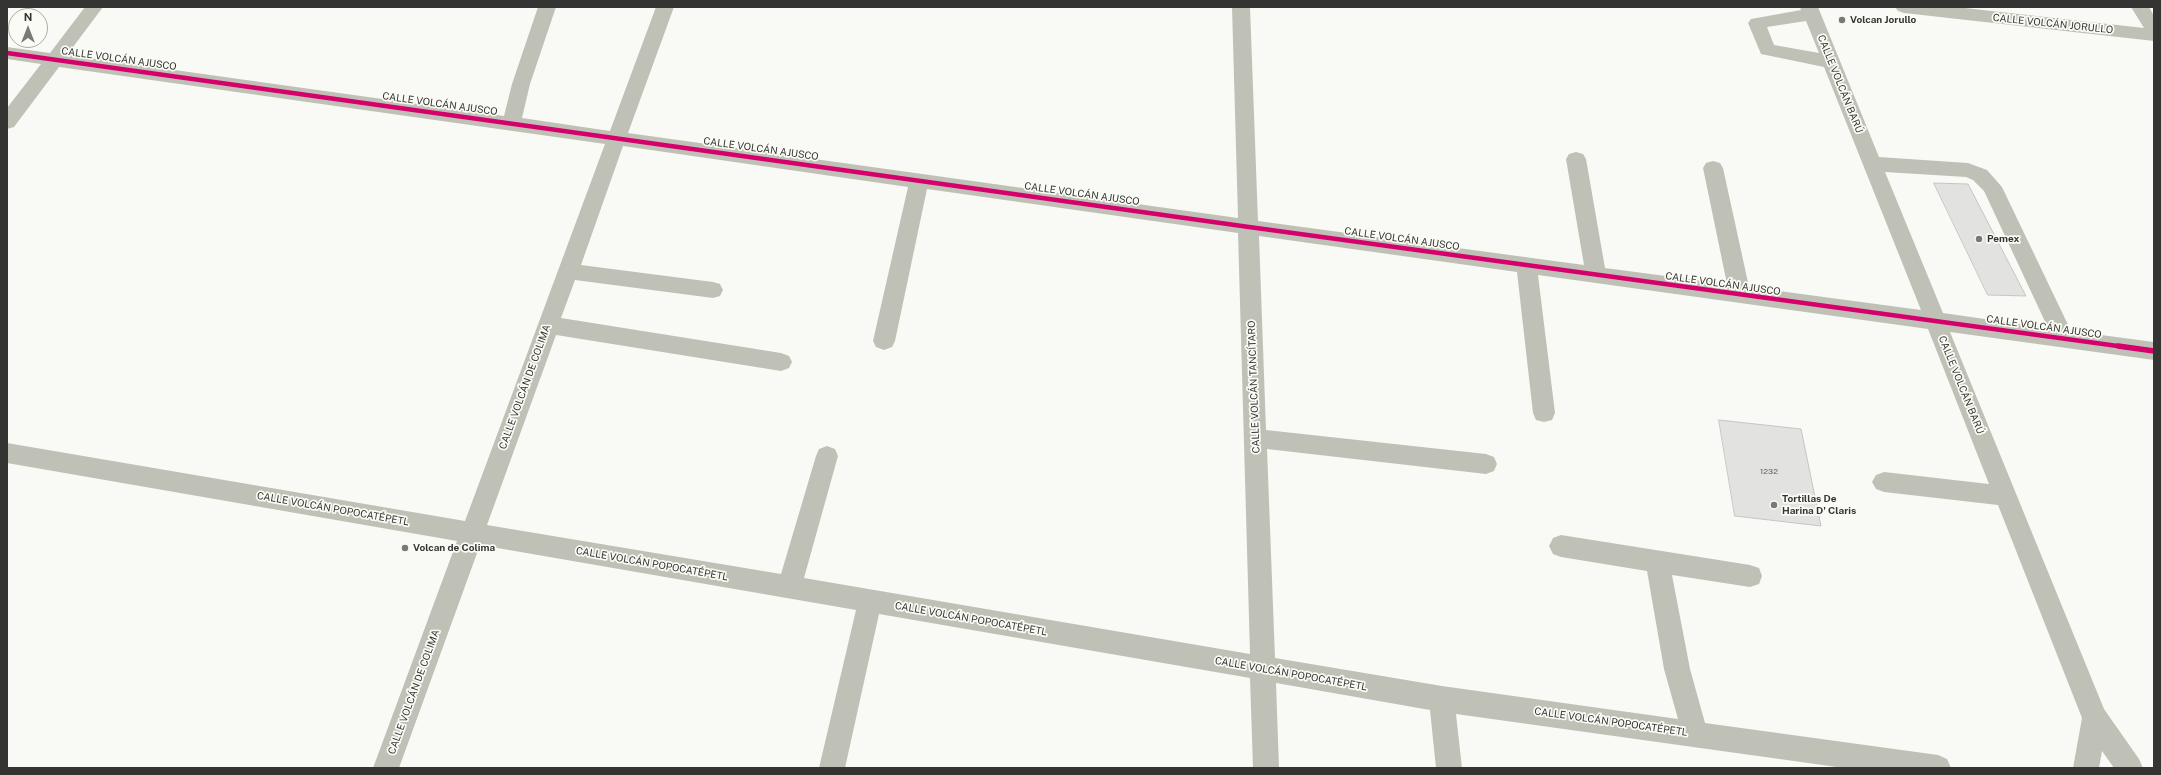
<!DOCTYPE html>
<html>
<head>
<meta charset="utf-8">
<style>
  body { margin:0 }
  #map { position:relative; width:2161px; height:775px; overflow:hidden; background:#f9faf6; font-family:"Public Sans",sans-serif }
  canvas { display:block }
  .frame { position:absolute; inset:0; border:8px solid #343432; pointer-events:none }
  .north { position:absolute; left:8px; top:8px; width:40px; height:40px; box-sizing:border-box; background:#fafbf5; border:1px solid #ababa7; border-radius:50%; rotate:0deg; font-size:11px; font-weight:700; line-height:16px; text-align:center; color:#343432 }
  .north::after { content:''; display:block; margin:auto; width:14px; height:18px; background:#797977; clip-path:polygon(50% 0,100% 100%,50% 72%,0 100%) }
</style>
</head>
<body>
<div id="map">
<canvas width="2161" height="775"></canvas>
<div class="frame"></div>
<div class="north">N</div>
</div>
<script>
const c = document.querySelector('canvas').getContext('2d');
c.lineJoin = 'round';
function fill(path, color) { c.fillStyle = color; c.fill(path, 'evenodd'); }
function strokePath(path, color, width, dash) { c.strokeStyle = color; c.lineWidth = width; c.lineCap = dash ? 'butt' : 'round'; c.setLineDash(dash || []); c.stroke(path); }
function write(font, color, halo, rows, align = 'center') {
  c.font = font + ' "Public Sans",sans-serif'; c.lineWidth = 3.5; c.setLineDash([]); c.textBaseline = 'middle'; c.strokeStyle = halo; c.fillStyle = color; for (const [text, x, y, turn = 0] of rows) {
    c.save(); c.translate(x, y); c.rotate((+turn || 0) * Math.PI / 180); c.textAlign = isNaN(turn) ? turn : align; if (halo) c.strokeText(text, 0, 0); c.fillText(text, 0, 0); c.restore();
  }
}
const building = new Path2D(`
  M1934 183 1968 184 2026 296 1988 295Z
  M1719 420 1801 429 1821 526 1735 516Z`);
fill(building, '#e2e3e0');
strokePath(building, '#c5c6c3', 1);
fill(new Path2D(`
  M85 7H103L67 55 504 116 512 84 538 7H556L530 84 522 118 610 131 656 7H674L628 133 1238 218 1232 7H1250L1258 221 1584 265 1566 159 1569 154 1576 152 1583 154 1586 159 1605 268 1727 284 1703 168 1706 163 1713 161 1720 163 1723 168 1749 287 1921 310 1824 67 1761 54 1748 23 1751 19 1801 10 1800 7H1818L1879 157 1968 163 1987 170 2002 187 2071 331 2154 342V360L1950 332 2104 709 2139 759 2143 768H2114L2102 751 2099 768H2073L2082 718 1998 505 1884 492 1876 489 1872 482 1876 475 1884 472 1989 484 1928 329 1538 275 1555 413 1552 420 1544 422 1536 420 1533 413 1517 272 1259 236 1266 430 1486 454 1494 457 1497 464 1494 471 1486 474 1267 449 1275 658 1442 686 1678 719 1664 669 1647 571 1561 557 1553 554 1549 546 1553 538 1561 535 1750 565 1759 568 1762 576 1759 584 1750 587 1672 575 1690 669 1705 723 1938 755 1947 759 1951 768H1844L1456 714 1462 768H1436L1430 710 1276 683 1279 768H1253L1250 678 879 614 845 768H819L856 610 480 545 399 768H373L457 541 7 463V443L465 521 605 144 59 67 14 127 7 129V108L41 64 7 59V47L50 53ZM1806 21 1819 53 1774 45 1767 27ZM623 146 908 187 873 341 876 347 884 350 892 347 895 341 927 189 1238 233 1250 654 804 578 838 456 835 449 827 446 819 449 816 456 781 574 487 525 556 335 781 371 789 368 792 362 789 356 781 353 561 318 575 280 713 298 720 296 723 290 720 284 713 282 581 265ZM1885 172 1966 177 1973 180 1984 191 2048 328 1943 313Z
  M1895 7H1956L2144 28 2131 7H2149L2154 16V41L1904 13 1898 11Z`), '#c0c1b6');
strokePath(new Path2D(`
  M7 53 1249 227 2125 347`), '#d6006c', 4.5);
strokePath(new Path2D(`
  M2118 346 2154 351`), '#d6006c', 5.5);
for (const [x, y, r, color] of [
  [1842,20,4,"#797977"],
  [1979,239,4,"#797977"],
  [1774,505,4,"#797977"],
  [405,548,4,"#797977"]
]) { const dot = new Path2D(); dot.arc(x, y, r, 0, 2 * Math.PI); c.fillStyle = color; c.fill(dot); strokePath(dot, '#fafbf5', 1.5); }
write('8px', '#60605e', null, [
  ["1232",1769,472]
]);
write('bold 10px', '#343432', '#fafbf5', [
  ["Volcan Jorullo",1850,20],
  ["Pemex",1987,239],
  ["Tortillas De",1782,499],
  ["Harina D' Claris",1782,511],
  ["Volcan de Colima",413,548]
], 'left');
write('10px', '#343432', '#fafbf5', [
  ["CALLE VOLCÁN JORULLO",2053,24,6],
  ["CALLE VOLCÁN AJUSCO",119,59,8],
  ["CALLE VOLCÁN BARÚ",1840,84,68],
  ["CALLE VOLCÁN AJUSCO",440,104,8],
  ["CALLE VOLCÁN AJUSCO",761,149,8],
  ["CALLE VOLCÁN AJUSCO",1082,194,8],
  ["CALLE VOLCÁN AJUSCO",1402,239,8],
  ["CALLE VOLCÁN AJUSCO",1723,284,8],
  ["CALLE VOLCÁN AJUSCO",2044,327,8],
  ["CALLE VOLCÁN BARÚ",1961,385,68],
  ["CALLE VOLCÁN DE COLIMA",525,387,-70],
  ["CALLE VOLCÁN TANCÍTARO",1254,387,-92],
  ["CALLE VOLCÁN POPOCATÉPETL",333,509,10],
  ["CALLE VOLCÁN POPOCATÉPETL",652,564,10],
  ["CALLE VOLCÁN POPOCATÉPETL",971,619,10],
  ["CALLE VOLCÁN POPOCATÉPETL",1291,674,10],
  ["CALLE VOLCÁN DE COLIMA",414,692,-70],
  ["CALLE VOLCÁN POPOCATÉPETL",1611,722,8]
]);
</script>
</body>
</html>
